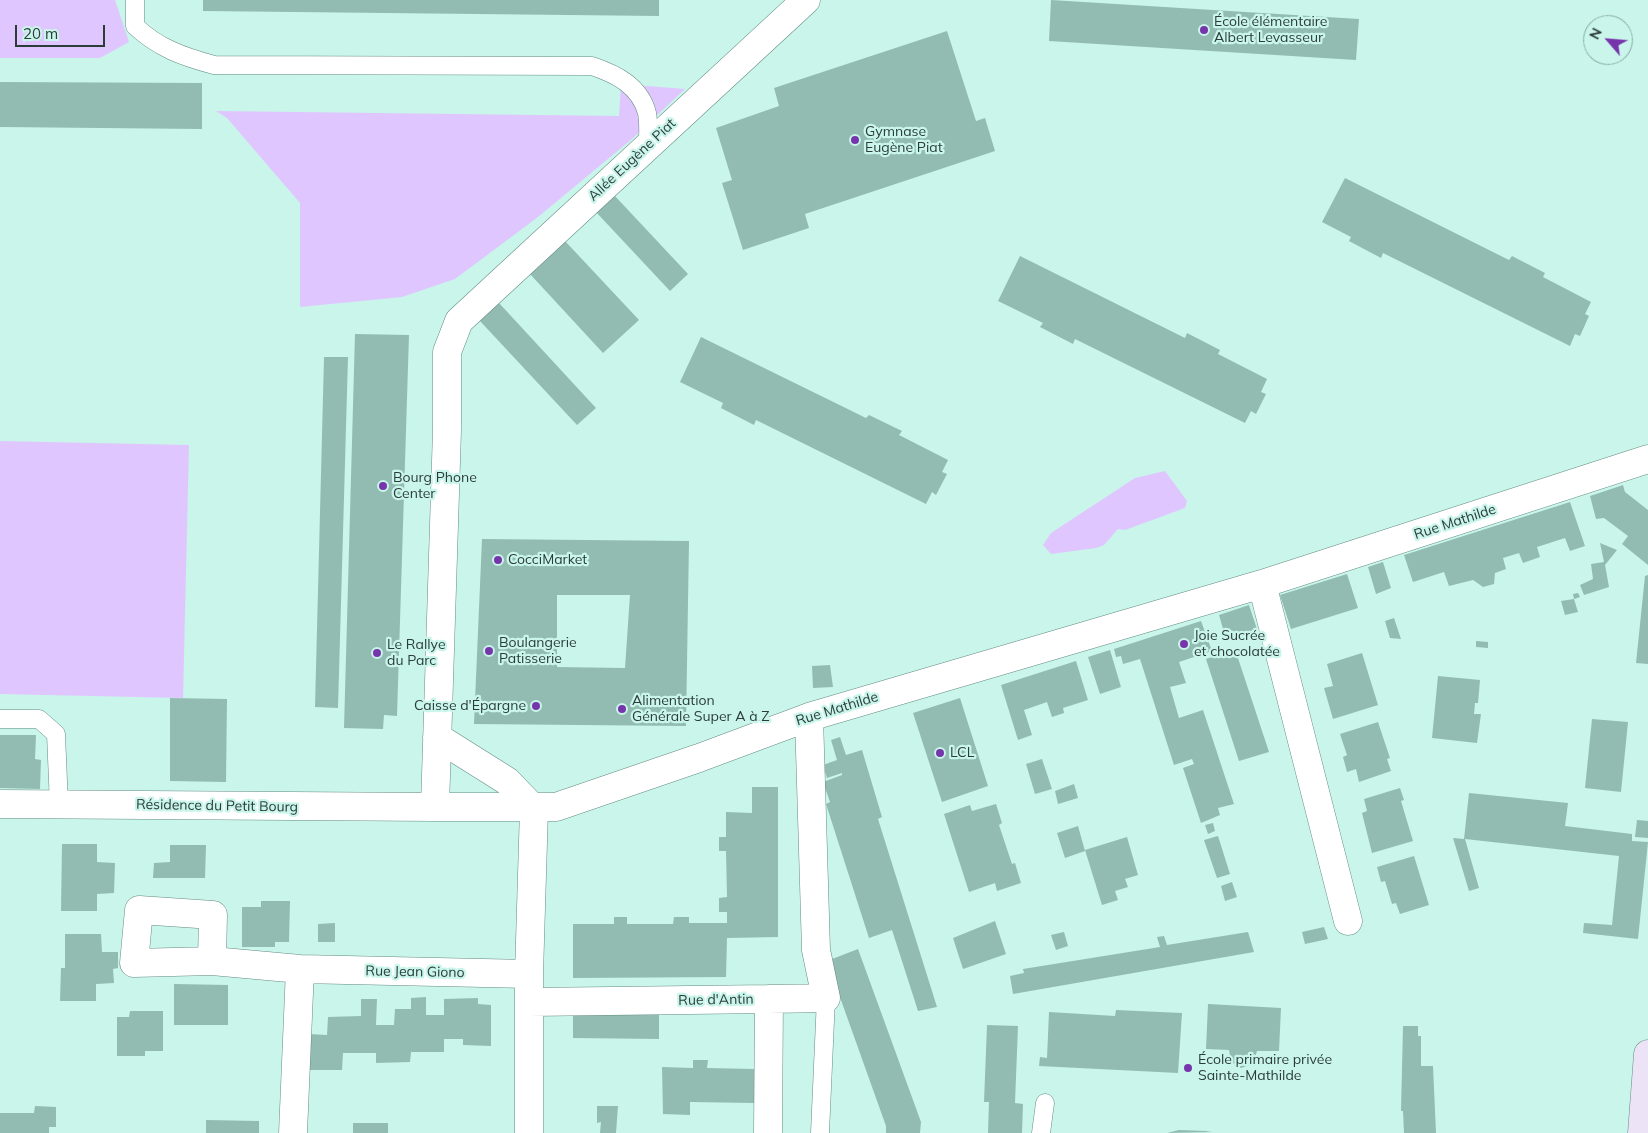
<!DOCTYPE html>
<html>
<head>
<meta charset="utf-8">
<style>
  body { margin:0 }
  #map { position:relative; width:1648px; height:1133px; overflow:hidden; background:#c9f5ea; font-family:Mulish,sans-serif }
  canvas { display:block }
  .north { position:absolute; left:1583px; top:15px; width:50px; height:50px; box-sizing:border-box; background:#c9f5ea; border:1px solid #8aaba3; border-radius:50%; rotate:297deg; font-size:14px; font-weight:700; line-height:20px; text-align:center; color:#2c3d39 }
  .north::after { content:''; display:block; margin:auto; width:18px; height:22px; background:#7635aa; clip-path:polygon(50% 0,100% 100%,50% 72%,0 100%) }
  .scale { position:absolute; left:15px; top:25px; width:90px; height:22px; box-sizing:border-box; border:2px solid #2c3d39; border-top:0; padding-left:6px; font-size:15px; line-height:18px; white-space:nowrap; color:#2c3d39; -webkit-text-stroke:4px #c9f5ea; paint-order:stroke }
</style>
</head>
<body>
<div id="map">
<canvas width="1648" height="1133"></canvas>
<div class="north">N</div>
<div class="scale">20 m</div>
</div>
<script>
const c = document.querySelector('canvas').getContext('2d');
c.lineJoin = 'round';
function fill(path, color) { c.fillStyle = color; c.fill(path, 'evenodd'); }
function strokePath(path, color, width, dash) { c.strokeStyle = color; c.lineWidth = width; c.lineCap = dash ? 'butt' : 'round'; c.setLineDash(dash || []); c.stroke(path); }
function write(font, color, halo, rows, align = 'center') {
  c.font = font + ' Mulish,sans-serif'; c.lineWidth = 4.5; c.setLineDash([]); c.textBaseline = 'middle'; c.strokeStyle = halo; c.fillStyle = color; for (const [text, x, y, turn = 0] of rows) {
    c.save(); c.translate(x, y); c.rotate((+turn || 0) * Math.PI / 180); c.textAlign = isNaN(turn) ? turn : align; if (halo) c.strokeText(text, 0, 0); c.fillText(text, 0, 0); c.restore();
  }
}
fill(new Path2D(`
  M0 0H115L129 42 100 58H0Z
  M621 84 685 89 632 139 538 217 455 279 402 297 300 307V203L227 118 216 111 619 116Z
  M0 441 189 445 183 698 0 694Z
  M1165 471 1187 501 1185 508 1125 530 1118 529 1104 545 1096 548 1051 554 1043 545 1051 533 1135 478Z`), '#e0c6fe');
fill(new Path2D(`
  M203 0H659V16L203 11Z
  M1051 0 1359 19 1356 60 1049 41Z
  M947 31 976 121 985 118 995 151 805 214 809 228 743 250 722 183 732 180 716 128 779 106 774 88Z
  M0 82 202 83V129L0 127Z
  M1345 178 1509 260 1512 256 1545 273 1543 277 1591 302 1585 314 1589 316 1580 336 1575 334 1570 346 1383 253 1381 258 1349 241 1351 237 1322 222Z
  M614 195 688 274 670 291 596 212Z
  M565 241 639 320 603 353 530 274Z
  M1020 256 1185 338 1187 333 1220 350 1218 354 1267 379 1261 392 1266 394 1256 414 1251 411 1245 423 1075 339 1073 344 1040 327 1043 323 998 301Z
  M499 303 596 408 577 425 480 321Z
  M355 334 409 335 397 716 384 715 383 729 344 728Z
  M701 337 866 418 869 415 902 431 899 435 948 460 942 472 947 474 936 495 932 492 926 504 756 420 754 425 721 408 723 403 680 382Z
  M324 357H348L338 708 315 707Z
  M1623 485 1625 492 1648 510V565L1622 544 1628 536 1604 518 1596 519 1590 496Z
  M1570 502 1585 546 1570 551 1565 538 1537 547 1540 557 1523 563 1519 553 1503 558 1506 569 1495 573 1494 584 1483 587 1473 580 1449 586 1444 572 1413 582 1404 555Z
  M482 539 689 541 686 726 474 724ZM557 595H630L625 668 557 667Z
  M1600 543 1617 550 1605 565 1609 587 1584 595 1580 585 1593 579 1591 564 1604 562Z
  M1383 562 1391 588 1376 594 1368 567Z
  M1347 574 1358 608 1291 629 1280 595Z
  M1648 575V664L1636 663 1645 576Z
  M1578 593 1580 597 1574 599 1578 612 1565 615 1561 601 1574 599 1573 594Z
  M1249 605 1257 629 1226 639 1219 615Z
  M1394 618 1401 639 1390 638 1385 621Z
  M1201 621 1212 651 1179 662 1186 683 1170 687 1179 718 1203 710 1234 804 1218 808 1220 815 1201 823 1183 768 1194 764 1192 759 1174 765 1140 659 1123 664 1121 656 1116 657 1114 649Z
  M1476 641 1488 642V648L1476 647Z
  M1235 649 1269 752 1239 761 1206 659Z
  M1110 650 1121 687 1100 694 1088 657Z
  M1362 653 1378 705 1333 719 1324 688 1333 686 1327 664Z
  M1076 661 1088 700 1063 708 1064 713 1052 717 1047 702 1024 710 1032 735 1018 740 1001 685Z
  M830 665 833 687 813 688 812 666Z
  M1438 676 1480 680 1478 703H1475L1474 714H1481L1477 743 1432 738Z
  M170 698 227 699 226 782 170 781Z
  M960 698 988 786 942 802 913 713Z
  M1592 719 1628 722 1621 792 1585 788Z
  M1378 722 1390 758 1387 759 1391 771 1359 782 1356 769 1347 772 1343 757 1347 755 1340 734Z
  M0 735H36L35 759 41 760 40 789 0 788Z
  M840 737 846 755 862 750 882 817 878 819 937 1007 918 1011 892 930 869 938 826 804 830 802 823 782 842 775V773L827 778 823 765 837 760 831 740Z
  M1042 759 1052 789 1035 794 1026 764Z
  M1074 784 1078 798 1058 804 1055 791Z
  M752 787H778V937L727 938 726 977 573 978V924H614V917H627V924H673L674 917H689V923H727V912H719V898L727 897 726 851H719V837H726V812L752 813Z
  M1400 788 1404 800 1401 801 1413 841 1372 853 1362 813 1367 811 1364 799Z
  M1469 793 1568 803 1565 826 1632 834V841L1648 842 1638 939 1583 933 1584 923 1612 925 1619 856 1465 839 1479 888 1469 891 1453 838 1464 839Z
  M996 804 1002 823 999 825 1012 864 1015 863 1021 883 997 891 995 883 969 892 944 814 970 805 972 811Z
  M1637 820 1648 821V838L1635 837Z
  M1213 823 1215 831 1208 834 1205 825Z
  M1078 826 1085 851 1065 858 1057 833Z
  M1218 836 1230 874 1217 878 1204 840Z
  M1127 837 1138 875 1125 879 1128 887 1115 891 1118 900 1102 905 1085 850Z
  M62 844H97V862L115 863 114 893 97 894V911H61Z
  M170 845H206L205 878H153L154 863 170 862Z
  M1414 856 1429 905 1400 914 1396 903 1392 904 1385 881 1381 882 1377 867Z
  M1232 882 1237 897 1225 901 1221 886Z
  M261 901H290L289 942H275V947H242V907H261Z
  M995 921 1006 954 963 969 953 938Z
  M335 923V942H318V924Z
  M1324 927 1328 939 1305 944 1302 932Z
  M1064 932 1068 946 1056 950 1051 935Z
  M1248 932 1254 952 1013 994 1010 976 1024 973 1023 969 1160 947 1157 937 1164 936 1167 945Z
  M65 934H101L102 952H118V968L113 969 114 983 96 984V1001H60L61 968H65Z
  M858 949 921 1122 920 1133H886V1126L827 961Z
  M174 984 228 985V1025H174Z
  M426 997V1015H444V999L478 998V1004L491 1005V1046L463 1045V1039H444V1052H411L410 1062 376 1063V1053H343L342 1070H309V1034L327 1035 328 1017 361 1016V999H377L376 1025H394L395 1009H411V998Z
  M1208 1004 1281 1008 1279 1051H1257L1253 1064 1241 1068 1231 1062 1229 1050 1206 1049Z
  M1116 1010 1182 1013 1178 1073 1039 1066 1040 1057 1047 1058 1049 1012 1115 1016Z
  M130 1011H163V1051H145V1056H117V1017H129Z
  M573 1014H659V1039L573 1038Z
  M987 1025 1018 1026 1015 1103 1023 1104 1022 1133H988L989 1102H984Z
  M1403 1026H1418V1036H1421V1066H1433L1436 1133H1404L1403 1111H1401Z
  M693 1060H708L707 1068 754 1069V1103L690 1102V1115L663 1114 662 1067 693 1068Z
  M35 1106 56 1107V1127H49V1133H0V1113H34Z
  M597 1106H618L616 1133H600L601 1122 597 1123Z
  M206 1120 259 1121V1133H206Z
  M353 1123H388V1133H353Z
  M1179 1130 1206 1131 1212 1132 1167 1133Z`), '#92bcb1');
const lane = new Path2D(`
  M135 0V26C158 48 184 57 214 65L592 66C616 74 640 86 647 113 649 123 648 136 648 146
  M0 719H39L56 734 59 805
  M820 1133 826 998
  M1041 1133 1045 1103`);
const street = new Path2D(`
  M806 0 459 321 447 352V430L435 807H556L699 758 809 717 1262 584 1648 459
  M1262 584 1348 921
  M437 737 507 781 534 809
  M0 804 435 807
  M212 961 213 915 139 910 134 963 212 961 300 969 529 974
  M769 999 826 998 816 950 809 717
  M530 1002 769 999 768 1133
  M293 1133 300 969
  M529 1133V974L534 809`);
const secondary = new Path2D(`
  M1642 1133 1648 1054`);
strokePath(lane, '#648c83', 19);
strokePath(street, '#648c83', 29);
strokePath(secondary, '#648c83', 29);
strokePath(lane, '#fff', 18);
strokePath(street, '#fff', 28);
strokePath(secondary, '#ece3f7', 28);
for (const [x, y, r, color] of [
  [1204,30,5,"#7635aa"],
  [855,140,5,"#7635aa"],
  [383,486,5,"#7635aa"],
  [498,560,5,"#7635aa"],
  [1184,644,5,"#7635aa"],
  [489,651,5,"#7635aa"],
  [377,653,5,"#7635aa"],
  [536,706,5,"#7635aa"],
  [622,709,5,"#7635aa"],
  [940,753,5,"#7635aa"],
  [1188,1068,5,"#7635aa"]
]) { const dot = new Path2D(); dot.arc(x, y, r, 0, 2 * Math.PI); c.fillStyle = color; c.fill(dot); strokePath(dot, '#c9f5ea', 2); }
write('14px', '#2c3d39', '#c9f5ea', [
  ["École élémentaire",1214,22],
  ["Albert Levasseur",1214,38],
  ["Gymnase",865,132],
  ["Eugène Piat",865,148],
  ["Bourg Phone",393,478],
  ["Center",393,494],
  ["CocciMarket",508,560],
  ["Joie Sucrée",1194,636],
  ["et chocolatée",1194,652],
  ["Boulangerie",499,643],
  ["Patisserie",499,659],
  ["Le Rallye",387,645],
  ["du Parc",387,661],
  ["Alimentation",632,701],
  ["Générale Super A à Z",632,717],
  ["Caisse d'Épargne",526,706,"right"],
  ["LCL",950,753],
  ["École primaire privée",1198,1060],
  ["Sainte-Mathilde",1198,1076]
], 'left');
write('14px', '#2c3d39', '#c9f5ea', [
  ["Allée Eugène Piat",632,160,-43],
  ["Rue Mathilde",1455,522,-18],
  ["Rue Mathilde",837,709,-17],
  ["Résidence du Petit Bourg",217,806,1],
  ["Rue Jean Giono",415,972,1],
  ["Rue d'Antin",716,1000,-1]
]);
</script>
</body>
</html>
